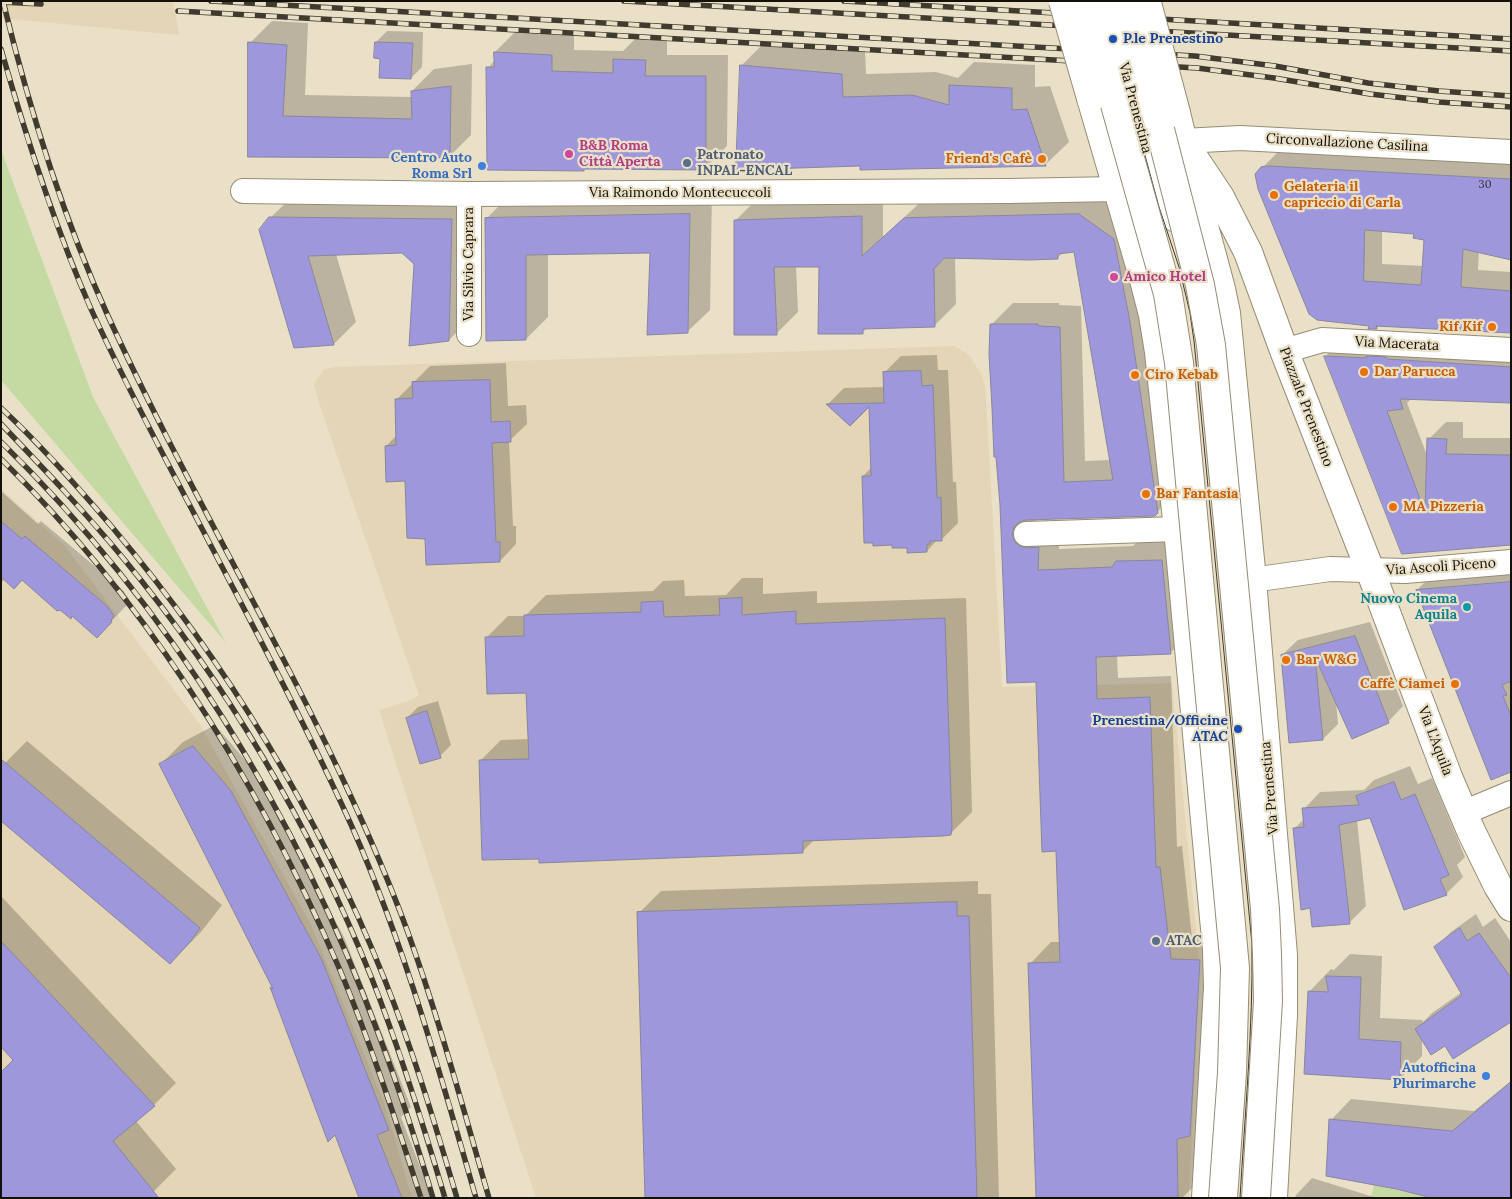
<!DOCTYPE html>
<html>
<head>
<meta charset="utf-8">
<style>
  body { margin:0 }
  #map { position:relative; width:1512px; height:1199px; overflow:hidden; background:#eae0c7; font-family:Lora,serif }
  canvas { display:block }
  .frame { position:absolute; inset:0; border:2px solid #141108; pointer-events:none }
</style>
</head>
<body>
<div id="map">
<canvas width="1512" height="1199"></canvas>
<div class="frame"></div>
</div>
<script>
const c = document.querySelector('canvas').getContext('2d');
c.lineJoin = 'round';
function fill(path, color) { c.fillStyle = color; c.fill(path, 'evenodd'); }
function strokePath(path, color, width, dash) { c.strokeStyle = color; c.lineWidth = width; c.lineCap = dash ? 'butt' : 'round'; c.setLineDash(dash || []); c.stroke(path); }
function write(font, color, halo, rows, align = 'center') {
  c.font = font + ' Lora,serif'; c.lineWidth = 4.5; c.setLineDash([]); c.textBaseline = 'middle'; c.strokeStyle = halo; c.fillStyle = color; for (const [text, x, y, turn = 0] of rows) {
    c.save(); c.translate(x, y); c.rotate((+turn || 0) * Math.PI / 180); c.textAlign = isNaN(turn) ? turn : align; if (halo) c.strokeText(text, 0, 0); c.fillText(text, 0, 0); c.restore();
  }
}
fill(new Path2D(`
  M1 1H173L179 35 1 18Z
  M954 346 968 354 980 372 985 386 986 398 1002 687 1172 683 1199 960 1196 1053 1189 1198H536L461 967 379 710 409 701 419 695 319 403 314 384 324 369 336 367Z
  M1 489 65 546 201 726 312 927 385 1105 412 1198H1Z`), '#e3d5b5');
fill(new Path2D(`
  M1 150 93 397 226 643 1 380Z
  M1374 1185 1432 1198H1371Z`), '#c5d9a2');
fill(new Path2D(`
  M272 21 308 23 305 95 412 97V91L434 69 472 64 471 135 449 157 249 156 250 43Z
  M517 30 574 33V50L623 51 636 38H667V55H728L727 146 705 168H585L584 170 488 68 495 60V52Z
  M387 31 423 32 422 67 411 78 381 57 376 42Z
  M765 42 865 50 866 74 936 72 958 78 974 62 1035 65V87L1050 86 1069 142 1045 165H862L741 66Z
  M1280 150 1511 160V259L1479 251 1478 270 1511 272V332L1380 325 1377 328H1370V325L1262 168ZM1382 230 1416 233 1425 239 1424 266 1382 264Z
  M712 193 710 310 687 332 651 252 548 254V317L526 339 487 218 509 196Z
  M1101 193 1135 217 1179 490 1157 512 1034 519 1042 525 1059 526V549L1133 546 1139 540 1183 539 1192 631 1170 653 1117 655 1118 678 1171 676 1177 847 1182 846 1192 938 1221 939 1199 1181 1182 1198H1037L1030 964 1051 942H1060L1057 850 1037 681 1001 505 991 325 1013 303H1059V305L1081 306 1085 461 1111 460 1075 251 1064 252 1057 258 955 257 956 304 934 326 867 328 863 332 820 266H796L798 312 776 334 735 221 757 199 883 195V237L926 197Z
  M293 196 473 197 471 318 449 340 415 264 403 252 336 254 356 322 334 344 294 346 270 218Z
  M1342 340 1511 349V402L1412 398 1407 403 1428 458 1429 439 1446 422H1463V438H1511V543L1403 553 1326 356Z
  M937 355 938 370H948L953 482H956L958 523 942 539H938L927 551 908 546 863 476 872 467 871 404 850 425 828 404 844 388 885 387 884 373 901 356Z
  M506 363 508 406 526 405 527 424 509 441 513 526H516V544L500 561 426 537 406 480 386 446 397 435 396 400 430 366Z
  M1 491 38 524 41 521 123 590 129 599 126 604 127 605 97 636 73 615 71 617 23 579H5L1 583Z
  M1511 569V771L1417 590 1432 575Z
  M742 578H763V594L817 591V603L966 598 972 812 950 834 815 839 802 852 540 857 480 761 501 740 529 739 528 692 487 637 508 616H525L546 595 653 591 663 581 684 580 685 596 726 595Z
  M1370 622 1403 706 1388 722 1336 701 1338 724 1323 739 1282 655 1298 640Z
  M438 701 451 745 440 756 407 718 418 707Z
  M215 725 253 769 344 937 411 1107 401 1117 432 1198H360L336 1133 329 1139 272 987 273 986 161 764 183 742Z
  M27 741 222 905 201 932 170 963 5 763Z
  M1410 766 1418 784 1432 778 1465 857 1457 865 1463 877 1446 894 1371 816 1357 820 1366 906 1349 923 1295 828 1305 818 1304 809 1320 792 1364 790 1374 780Z
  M978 881V894H991L999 1198H646L639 913 661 891Z
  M1 896 176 1083 154 1105 136 1121 176 1169 147 1198 1 1045Z
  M1476 914 1483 927 1495 918 1511 942V1020L1446 1044 1422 1039V1056L1400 1079 1309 992 1331 969 1334 970 1350 954 1382 956 1380 1018 1423 1020 1422 1023 1432 1013 1462 992 1435 947 1451 932Z
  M1511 1081V1198L1331 1120 1351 1099 1474 1111Z
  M1312 1178 1377 1198H1295L1296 1195Z`), '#0003');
const building = new Path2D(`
  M248 42 287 45 283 116 412 119 411 91 451 86 450 158 248 157Z
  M375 42 413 43 411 79 379 78 380 59 374 58Z
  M494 52 552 55V71L613 73V59L646 60 645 76H706V170L584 169V171L487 170 486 67H494Z
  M740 65 842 74 843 97 912 95 949 105V85L1012 88V110L1027 109 1046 166 860 170V166L736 170Z
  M1269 166 1511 179V260L1463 249 1461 287 1511 291V333L1376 326 1377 329H1368L1369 326 1317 320 1309 314 1258 189 1255 174 1261 167ZM1365 230 1414 234 1413 238 1424 240 1421 285 1364 281Z
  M690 214 688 333 647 335 650 253 526 255V340L486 341 485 218Z
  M1079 214 1114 239 1130 322 1158 513 1155 516 1026 520 1019 522 1014 527 1012 535 1015 542 1020 546 1026 548 1039 547 1038 570 1112 567 1116 561 1162 560 1171 654 1096 657 1097 699 1150 697 1156 867H1160L1171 959 1200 960 1190 1136 1177 1139 1178 1198H1036L1028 963 1060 962 1056 851 1042 852 1036 682 1007 683 1000 505 996 457H994L992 408 989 354 990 324H1038V326L1060 327 1064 482 1113 480 1074 252 1058 254V259L1029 260 944 258 934 269 935 327 863 329V334H818L819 267H774L777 335H734V220L862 216V256L904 218Z
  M269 217 452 219 449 341 409 346 414 264 402 253 308 256 334 345 294 348 259 230Z
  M1324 356 1366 358V356L1386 357 1387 359 1511 367V403L1400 399 1403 409 1387 411 1425 512 1427 438 1447 439 1446 454 1511 455V545L1402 554Z
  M921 371 922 386 933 385 937 498 941 497 942 541H930V544H927V552L907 553V548H892V545L873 546V543H864L862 476H871L869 407 850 426 826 404 884 403 883 372Z
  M490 380 491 422 510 421 511 442 492 443 496 542H500V562L426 565 425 539 407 538 405 481 386 482 385 446 396 445 395 399 413 398 412 382Z
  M1 521 22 539 25 536 107 606 114 616 111 620 112 622 97 638 72 616 71 619 60 610 57 611 22 580 14 589 1 577Z
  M1511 582V681L1502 685 1507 695 1503 696 1511 716V772L1491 780 1416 590Z
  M742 598V615L796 611V624L945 618 952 827 951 835 943 836 803 841V853L539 863V859L482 860 479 760 529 759 526 693 487 694 485 637 524 636V615L641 612V602L663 601 664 617 720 615 719 599Z
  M1355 636 1389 723 1352 739 1315 657 1323 740 1289 743 1281 655Z
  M427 711 441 758 420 764 406 718Z
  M193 746 231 791 322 960 389 1130 377 1135 402 1198H359L335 1135 328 1142 270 987 273 989 159 764Z
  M1 759 200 928 190 942 170 964 1 821Z
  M1394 782 1401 800 1415 794 1449 875 1440 879 1447 895 1404 910 1370 818 1339 825 1350 924 1312 927 1310 908 1301 910 1293 828 1304 827 1302 808 1359 805 1356 796Z
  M957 902V916H969L977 1198H645L637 912Z
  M1460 928 1467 941 1479 933 1511 978V1022L1453 1059 1445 1046 1431 1055 1415 1029 1462 995 1434 947Z
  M1 941 155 1106 113 1141 159 1198H1V1072L13 1060 1 1047Z
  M1326 976 1361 977 1359 1039 1401 1042 1400 1080 1304 1074 1308 991 1328 992Z
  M1511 1082V1198H1432L1396 1189 1326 1176 1329 1119 1452 1131Z`);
fill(building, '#9e97dc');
strokePath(building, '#88869d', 1);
const minor = new Path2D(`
  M1136 110 1158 193
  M1130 183C1148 187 1168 176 1177 160 1180 154 1181 148 1183 141L1240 138 1511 152
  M243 191 469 194 1008 191 1118 189
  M469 334V194
  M1285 353 1298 347 1322 340 1511 350
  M1026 534 1178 529
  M1252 580 1330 569 1405 571 1511 562
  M1463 813 1511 793`);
const major = new Path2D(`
  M1091 98 1143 276 1153 315 1159 352 1178 529 1217 950 1218 988 1206 1198
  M1176 113 1197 200 1221 289 1226 313 1252 580 1283 955V1015L1273 1198
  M1192 155 1220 197 1248 252 1285 353 1370 570 1448 777 1471 831 1498 886 1511 907
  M1129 182C1150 202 1174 218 1200 231`);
strokePath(minor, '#968c75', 26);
strokePath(major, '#968c75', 30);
strokePath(minor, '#fff', 24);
strokePath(major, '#fff', 28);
strokePath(new Path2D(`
  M1103 1 1159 207 1179 267 1190 313 1194 341 1252 944C1253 1029 1245 1113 1240 1198`), '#403b2f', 1);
const rail = new Path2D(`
  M3 1C29 108 62 215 108 316 181 476 272 627 346 786 368 833 389 881 407 930 439 1018 463 1108 489 1198
  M211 1 1195 56 1275 66 1368 83 1439 91 1511 96
  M624 1 1511 51
  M844 1 1511 39
  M1 2 41 4
  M178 11 1197 68 1274 78 1370 94 1439 102 1511 107
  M1 49C26 137 54 225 91 309 118 368 148 426 178 483 234 590 292 697 343 807 401 932 438 1066 476 1198
  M1 408C41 445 77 486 112 527 226 662 318 813 384 978 413 1050 435 1124 457 1198
  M1 424C43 468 85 512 123 558 227 684 311 827 372 979 400 1050 423 1124 445 1198
  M1 442C171 608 298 816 380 1038 400 1091 417 1144 433 1198
  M1 459C149 604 258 781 340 970 371 1044 396 1121 421 1198`);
strokePath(rail, '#403b2f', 5.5);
strokePath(rail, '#eae0c7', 4, [11]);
const minorBridge = new Path2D(`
  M1106 1 1136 110`);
const majorBridge = new Path2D(`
  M1063 1 1091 98
  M1147 3 1176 113`);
const highwayBridge = new Path2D(`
  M1086 1 1168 294 1179 363 1235 968 1232 1073 1223 1198
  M1127 1 1200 285 1211 345 1265 909 1267 954 1268 1001 1256 1198`);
strokePath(minorBridge, '#968c75', 26, []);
strokePath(majorBridge, '#968c75', 30, []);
strokePath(highwayBridge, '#968c75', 30, []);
strokePath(minorBridge, '#fff', 24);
strokePath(majorBridge, '#fff', 28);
strokePath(highwayBridge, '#fff', 28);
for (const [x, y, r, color] of [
  [1113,39,5,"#1a4fb4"],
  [569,154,5,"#d1479c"],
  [1042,159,5,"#e8710a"],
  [687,163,5,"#5c6f8a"],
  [482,166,5,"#3f7fe0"],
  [1274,195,5,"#e8710a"],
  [1114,277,5,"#d1479c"],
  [1492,327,5,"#e8710a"],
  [1364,372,5,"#e8710a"],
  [1135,375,5,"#e8710a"],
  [1146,494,5,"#e8710a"],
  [1393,507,5,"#e8710a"],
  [1467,607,5,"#0f9aa8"],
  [1286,660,5,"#e8710a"],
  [1455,684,5,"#e8710a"],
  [1238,729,5,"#1a4fb4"],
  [1156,941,5,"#5c6f8a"],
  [1486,1076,5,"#3f7fe0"]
]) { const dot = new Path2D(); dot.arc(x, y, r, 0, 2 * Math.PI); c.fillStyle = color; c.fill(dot); strokePath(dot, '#eae0c7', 2); }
write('11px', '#36323d', null, [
  ["30",1485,185]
]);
write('bold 14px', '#164399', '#eae0c7', [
  ["P.le Prenestino",1123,39],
  ["Prenestina/Officine",1228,721,"right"],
  ["ATAC",1228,737,"right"]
], 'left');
write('14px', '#141108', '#eae0c7', [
  ["Via Prenestina",1135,108,75],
  ["Circonvallazione Casilina",1347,143,3],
  ["Via Raimondo Montecuccoli",680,193],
  ["Via Silvio Caprara",469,264,-90],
  ["Via Macerata",1397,344,3],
  ["Piazzale Prenestino",1306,407,69],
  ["Via Ascoli Piceno",1441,567,-4],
  ["Via L'Aquila",1435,741,69],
  ["Via Prenestina",1270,788,-95]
]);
write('bold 14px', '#b23c85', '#eae0c7', [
  ["B&B Roma",579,146],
  ["Città Aperta",579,162],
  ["Amico Hotel",1124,277]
], 'left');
write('bold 14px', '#4e5e75', '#eae0c7', [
  ["Patronato",697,155],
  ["INPAL-ENCAL",697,171],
  ["ATAC",1166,941]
], 'left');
write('bold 14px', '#366cbe', '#eae0c7', [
  ["Centro Auto",472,158],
  ["Roma Srl",472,174],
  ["Autofficina",1476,1068],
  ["Plurimarche",1476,1084]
], 'right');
write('bold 14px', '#c56008', '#eae0c7', [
  ["Friend's Cafè",1032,159,"right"],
  ["Gelateria il",1284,187],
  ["capriccio di Carla",1284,203],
  ["Kif Kif",1482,327,"right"],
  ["Dar Parucca",1374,372],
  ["Ciro Kebab",1145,375],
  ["Bar Fantasia",1156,494],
  ["MA Pizzeria",1403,507],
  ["Bar W&G",1296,660],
  ["Caffè Ciamei",1445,684,"right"]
], 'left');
write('bold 14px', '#0d838f', '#eae0c7', [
  ["Nuovo Cinema",1457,599],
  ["Aquila",1457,615]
], 'right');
</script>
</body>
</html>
